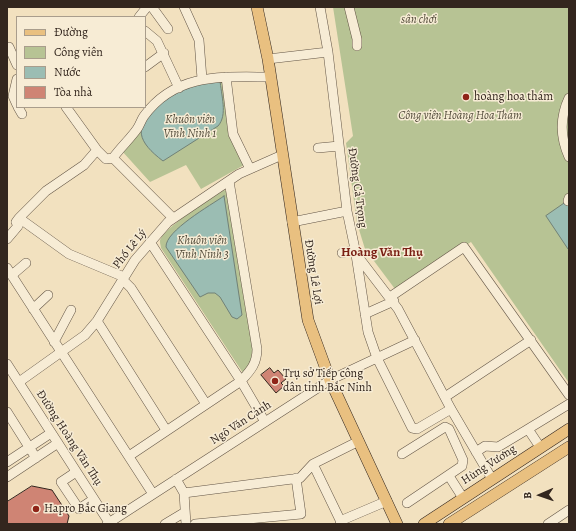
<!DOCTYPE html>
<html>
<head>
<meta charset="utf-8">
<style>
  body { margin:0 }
  #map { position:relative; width:576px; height:531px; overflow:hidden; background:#f2e1bf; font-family:Alegreya,serif }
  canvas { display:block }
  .frame { position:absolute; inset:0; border:8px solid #33261e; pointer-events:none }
  .legend { position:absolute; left:16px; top:16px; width:130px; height:92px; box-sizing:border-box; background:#f7ecd5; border:1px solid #a99d8c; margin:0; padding:5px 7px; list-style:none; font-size:12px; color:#33261e }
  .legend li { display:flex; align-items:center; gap:8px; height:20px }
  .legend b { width:20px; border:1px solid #a99d8c }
  .north { position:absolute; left:520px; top:475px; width:40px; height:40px; -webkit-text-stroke:3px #f7ecd5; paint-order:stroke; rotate:268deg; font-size:11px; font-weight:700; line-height:16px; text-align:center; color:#33261e }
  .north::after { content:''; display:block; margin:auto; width:14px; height:18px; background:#33261e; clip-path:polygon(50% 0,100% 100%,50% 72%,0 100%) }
</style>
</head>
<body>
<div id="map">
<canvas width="576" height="531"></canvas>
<div class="frame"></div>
<ul class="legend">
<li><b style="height:5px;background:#e9c080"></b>Đường</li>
<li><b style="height:11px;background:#b7c394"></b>Công viên</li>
<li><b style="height:11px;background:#9bbdb3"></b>Nước</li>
<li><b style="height:11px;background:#cf8474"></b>Tòa nhà</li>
</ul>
<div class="north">B</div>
</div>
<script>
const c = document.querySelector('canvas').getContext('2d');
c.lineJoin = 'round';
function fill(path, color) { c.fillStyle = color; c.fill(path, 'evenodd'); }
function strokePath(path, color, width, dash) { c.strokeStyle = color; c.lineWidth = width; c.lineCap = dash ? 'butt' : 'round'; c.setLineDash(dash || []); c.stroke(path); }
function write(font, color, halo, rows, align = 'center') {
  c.font = font + ' Alegreya,serif'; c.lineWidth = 3; c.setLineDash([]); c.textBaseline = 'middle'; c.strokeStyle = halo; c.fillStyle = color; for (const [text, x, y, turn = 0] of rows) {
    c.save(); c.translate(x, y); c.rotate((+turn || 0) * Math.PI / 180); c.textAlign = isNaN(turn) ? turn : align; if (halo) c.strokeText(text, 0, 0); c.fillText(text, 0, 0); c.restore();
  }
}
fill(new Path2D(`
  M333 7H569V383L471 242 395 289 365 249 357 223 346 143 353 136Z
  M222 79 244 165 201 189 186 165 150 182 122 151 143 120Z
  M224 190 228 192 253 344 250 368 243 373 161 248C161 246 160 244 160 242 160 229 213 198 224 190Z`), '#b7c394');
const water = new Path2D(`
  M220 80C221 95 228 115 218 126L163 161C138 142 132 127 158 105 165 99 174 92 183 88 195 85 208 83 220 80Z
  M224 196 242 315 237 319 232 317 220 297 215 293H208L200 297 166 247C165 231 211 205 224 196Z
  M569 200V249H568L546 216Z`);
fill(water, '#9bbdb3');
strokePath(water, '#718177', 1);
const building = new Path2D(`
  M270 368 274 373 278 370 286 379 281 383 284 386 276 393 261 375Z
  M32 486 52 490 69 516 67 524H7V502Z`);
fill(building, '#cf8474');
strokePath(building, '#33261e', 1);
const minor = new Path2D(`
  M152 7 168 29
  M184 7 199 40 202 79
  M320 7 328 52 347 211 356 254 398 309 451 409 492 479
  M349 7 357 39V46
  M139 17 147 7
  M145 31 157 41 179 88
  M9 47 17 65
  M268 59 328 52
  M145 67 164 53
  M226 77 233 134 250 169
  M17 79 13 96 17 105
  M569 98C560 117 560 137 569 157
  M18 107 22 114
  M66 107 97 150 106 159 113 158 173 218
  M318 148 339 146
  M97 150 84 165 46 191 19 218 69 254 124 277
  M113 158C120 148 130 139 137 129 140 125 141 120 144 116 176 72 223 77 271 77
  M568 201 569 198
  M292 222 347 211
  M7 239 18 226 16 222 19 218
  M150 242 241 381 265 422
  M342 253 355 250
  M356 255 368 332 377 358 412 428 417 429 451 409
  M7 268 153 494
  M12 275 26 263
  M122 279 131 288 206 404
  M390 297 464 247 569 395
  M33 309 48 295
  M365 314 394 301
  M97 321 166 430
  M54 342 71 310
  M7 364 110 524
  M19 382 85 335 97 321 135 260 168 222 239 174 282 155
  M445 397 531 340
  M7 412 36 458
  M540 447 528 429 569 404
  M476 452 485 446 498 447 528 429
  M402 454 445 427 449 429 463 460 462 466 407 503
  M129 456 241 381C250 371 257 364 257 349L229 181
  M7 462 51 433
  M313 464 342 524
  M76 472 61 482 79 509 94 499
  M449 476 463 498
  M7 477 58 443
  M176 479 184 493 186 524
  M184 493 300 478 313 464 359 441
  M340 521 387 501
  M107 524 330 380 415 340
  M165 524 185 512
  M195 524 301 514 296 478
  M548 524 569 510`);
const major = new Path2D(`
  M257 7 268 59 308 320 330 380 397 524
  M424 524 569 429
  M449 524 569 447`);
strokePath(minor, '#635546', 10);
strokePath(major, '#33261e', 12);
strokePath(minor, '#f7ecd5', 9);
strokePath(major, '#e9c080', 11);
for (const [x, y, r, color] of [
  [466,97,4,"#8f2418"],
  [275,381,4,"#8f2418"],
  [36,509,4,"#8f2418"]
]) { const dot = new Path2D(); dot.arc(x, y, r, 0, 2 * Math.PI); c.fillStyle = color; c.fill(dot); strokePath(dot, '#f7ecd5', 1.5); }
write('italic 12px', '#544d3c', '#f7ecd5', [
  ["sân chơi",419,20],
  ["Công viên Hoàng Hoa Thám",460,116],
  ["Khuôn viên",190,120],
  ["Vĩnh Ninh 1",190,134],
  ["Khuôn viên",202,241],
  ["Vĩnh Ninh 3",202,255]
]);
write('12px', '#33261e', '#f7ecd5', [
  ["hoàng hoa thám",474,97],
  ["Trụ sở Tiếp công",283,374],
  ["dân tỉnh Bắc Ninh",283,388],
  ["Hapro Bắc Giang",44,509]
], 'left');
write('12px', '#33261e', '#f7ecd5', [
  ["Đường Cả Trọng",357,188,82],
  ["Phố Lê Lý",130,249,-52],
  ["Đường Lê Lợi",313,272,81],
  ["Ngô Văn Cảnh",241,423,-33],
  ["Đường Hoàng Văn Thụ",69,438,57],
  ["Hùng Vương",489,465,-33]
]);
write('bold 13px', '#7a1f14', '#f7ecd5', [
  ["Hoàng Văn Thụ",382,253]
]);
</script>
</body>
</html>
